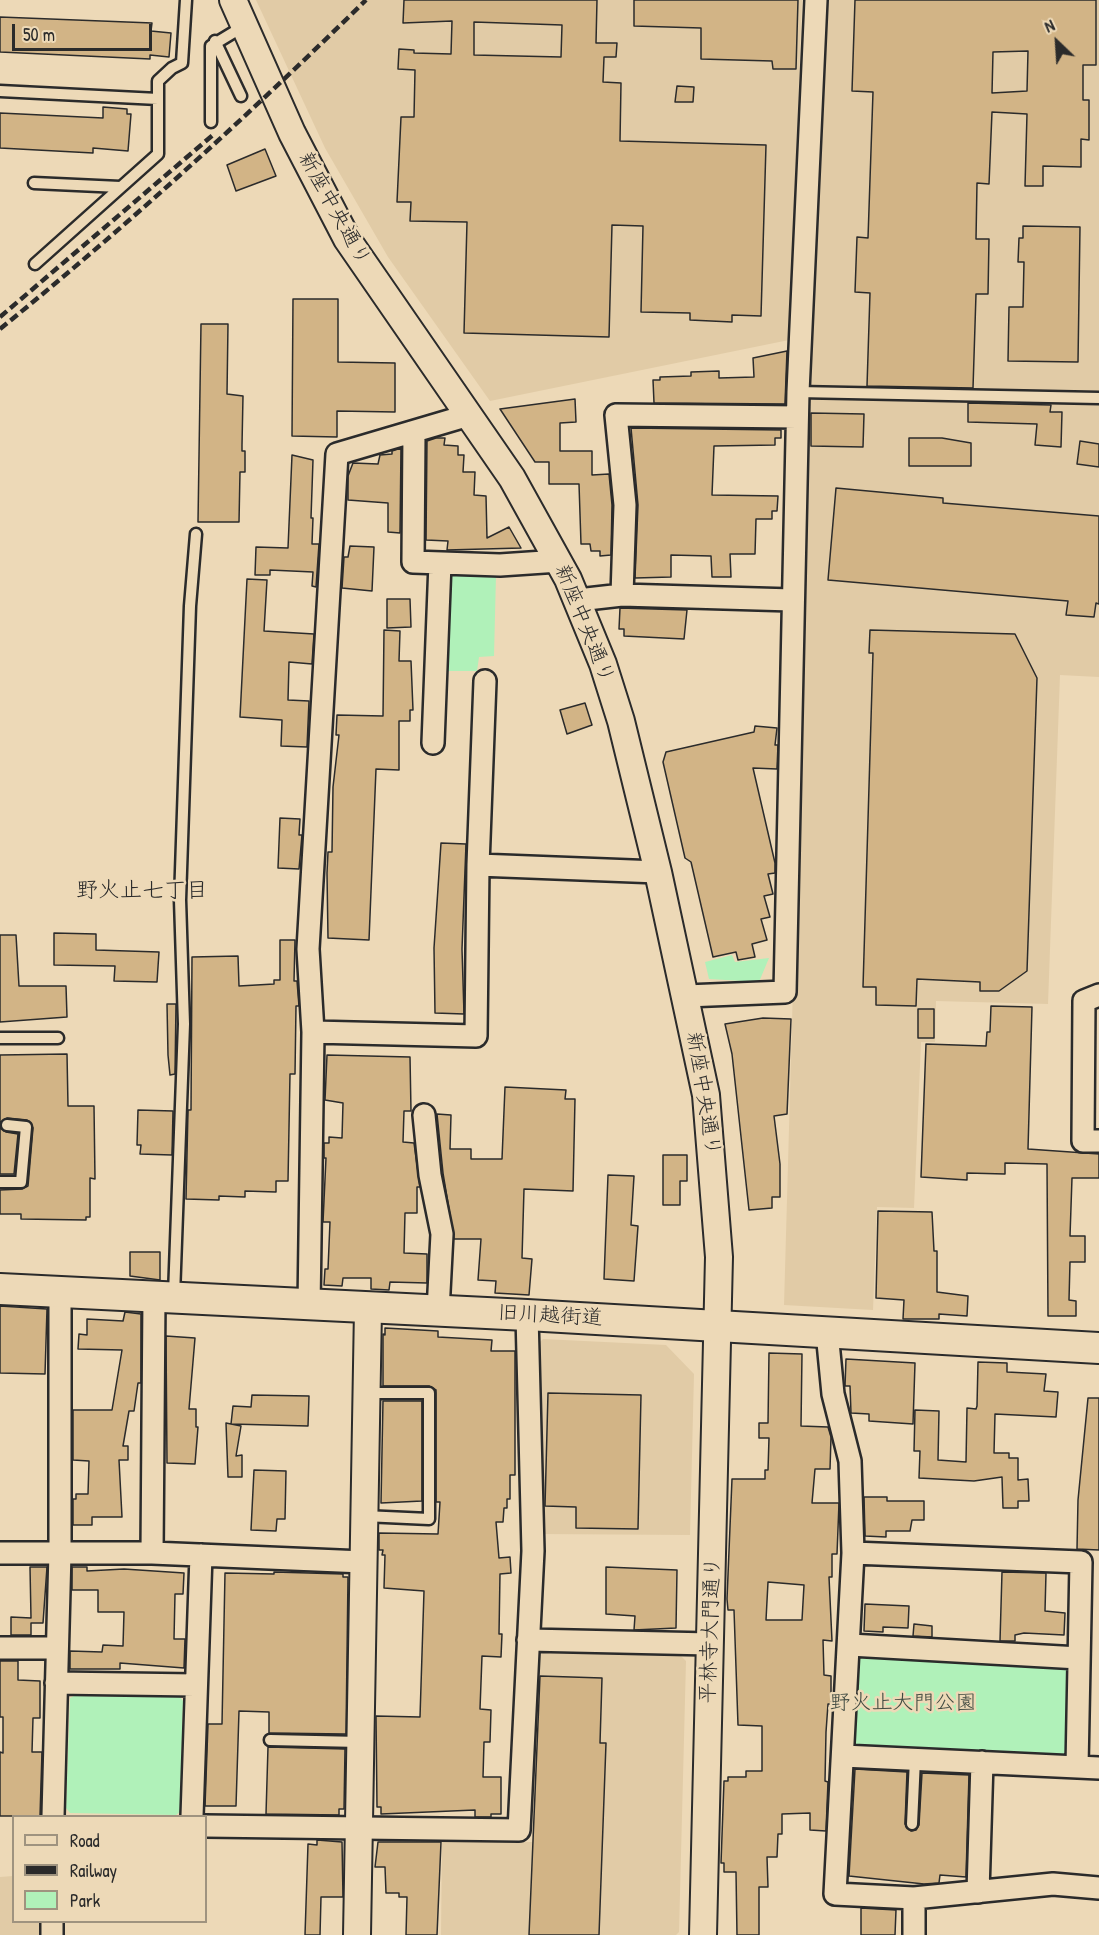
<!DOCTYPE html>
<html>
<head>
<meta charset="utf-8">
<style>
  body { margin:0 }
  #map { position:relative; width:1099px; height:1935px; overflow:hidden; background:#edd9b7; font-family:"Patrick Hand",sans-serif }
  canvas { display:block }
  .legend { position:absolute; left:12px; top:1815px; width:195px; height:108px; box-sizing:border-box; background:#edd9b7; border:2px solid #9f937f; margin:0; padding:8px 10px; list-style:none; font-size:18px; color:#2b2b2b }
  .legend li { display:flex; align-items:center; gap:12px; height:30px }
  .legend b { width:30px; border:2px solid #9f937f }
  .north { position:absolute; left:1027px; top:12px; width:60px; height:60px; -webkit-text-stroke:4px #edd9b7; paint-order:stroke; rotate:335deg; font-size:16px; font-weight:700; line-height:24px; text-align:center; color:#2b2b2b }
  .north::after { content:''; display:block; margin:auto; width:21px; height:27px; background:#2b2b2b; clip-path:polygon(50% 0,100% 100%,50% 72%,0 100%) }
  .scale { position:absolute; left:12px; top:24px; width:140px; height:27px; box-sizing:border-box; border:3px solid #2b2b2b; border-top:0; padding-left:8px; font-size:18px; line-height:21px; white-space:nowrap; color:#2b2b2b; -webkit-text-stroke:4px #edd9b7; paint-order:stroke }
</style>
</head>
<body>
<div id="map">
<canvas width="1099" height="1935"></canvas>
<ul class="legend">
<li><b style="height:8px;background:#edd9b7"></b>Road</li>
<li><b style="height:8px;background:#2b2b2b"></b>Railway</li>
<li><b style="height:16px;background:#b0f1b9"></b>Park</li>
</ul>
<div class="north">N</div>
<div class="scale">50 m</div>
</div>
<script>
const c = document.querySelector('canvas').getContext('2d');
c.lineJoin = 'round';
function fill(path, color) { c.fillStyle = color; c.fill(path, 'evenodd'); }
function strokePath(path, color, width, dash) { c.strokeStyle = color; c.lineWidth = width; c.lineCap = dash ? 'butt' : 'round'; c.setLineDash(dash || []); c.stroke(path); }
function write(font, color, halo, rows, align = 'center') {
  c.font = font + ' "Patrick Hand","Klee One",sans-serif'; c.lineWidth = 5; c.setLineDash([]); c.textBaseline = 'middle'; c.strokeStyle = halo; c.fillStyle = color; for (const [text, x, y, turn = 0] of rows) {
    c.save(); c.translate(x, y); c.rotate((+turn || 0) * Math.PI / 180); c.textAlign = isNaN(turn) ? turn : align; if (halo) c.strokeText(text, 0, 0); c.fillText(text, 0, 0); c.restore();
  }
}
fill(new Path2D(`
  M256 0H802L789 340 490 401 388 257 325 148Z
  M821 0H1099V677L1060 675 1048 1004 936 1001 935 1042H921L914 1208 877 1207 873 1310 784 1305 804 598 809 338Z
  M543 1339 666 1345 694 1374 690 1535 540 1534 536 1346Z
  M546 1651 679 1654 686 1661 679 1932 676 1935H441L442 1841 532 1842 536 1658Z
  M13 1876 14 1922H42V1935H0V1877Z`), '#e1cba6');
fill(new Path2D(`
  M447 575H496L494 656 479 657 477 671H445Z
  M732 955 735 962 769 958 759 982 709 979 705 962Z
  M850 1645 1079 1658 1077 1767 843 1756Z
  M74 1696 180 1697 183 1701 180 1812 176 1815 70 1813 66 1808 70 1698Z`), '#b0f1b9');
const building = new Path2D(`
  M404 0H597L596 43H617L616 57H604L603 82 621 83 620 141 766 145 761 316 732 315V322L690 320V313L641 312 643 226 612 225 609 337 464 333 467 222 410 221 411 202H397L401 117H414L415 70 398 69 399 49 414 50V53L451 54 452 21 403 23ZM474 22 562 25 561 57 474 55Z
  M634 0H798L796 69H773L772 61 701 59V28L634 26Z
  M855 0H1096V65H1083V100H1089V140L1081 139V167L1043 166V186H1025L1027 114 992 112 989 184 977 183 976 239H989L988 294H976L973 388 867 386 870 293 855 292 857 237 868 238 873 92 852 91ZM1028 51 1027 91 992 93 993 52Z
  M0 17 152 23 151 31 171 33 169 57 150 55V59L0 52Z
  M677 86 694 87 693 102H675Z
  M103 107 127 109V114H131L128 151 93 148V153L0 148V113L103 118Z
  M265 149 276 176 236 191 227 165Z
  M1023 226 1080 227 1078 362 1008 361 1009 307H1023L1024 262H1018L1019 238H1023Z
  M293 299H338V362L395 363V412L337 411V437L292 436Z
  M201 324H228L227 394 243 396 242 445V451H245V472H240L239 522H198Z
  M787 351 785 404 654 403 653 380H660V377L691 376V372L719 371V378L754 377 753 358Z
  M575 399 576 422 560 423V451H592V475L609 474 612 505 611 555 600 556V551H591L590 544H581L579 484H549V462H535L500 409Z
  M968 403 1051 405 1050 412H1062L1061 447 1035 445 1037 424 968 422Z
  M811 413 864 414 863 447 811 446Z
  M631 428 781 430V438H775V445L714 446 712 495 778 496 777 511H772V519H756L755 554H730L731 577H712L711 556 671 555V577L635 578 638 505Z
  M436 438H445L444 445 458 446V455H464L463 472H475L474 495 486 496 487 538 509 527 521 548 447 550 448 541 426 540 427 441Z
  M909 438H942L971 443V466H909Z
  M1080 441 1099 444V467L1077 464Z
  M401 448 400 533 388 532V503L348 500V476L353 463 378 464 380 455 392 454V451Z
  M292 455 313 460 311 518H313L312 544H319L316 587 312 586 313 572 270 570V575H255L256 547 288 548Z
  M836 488 943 498V503L1099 516V604L1096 603 1094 617 1066 615 1068 601 828 580Z
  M350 546 374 547 372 591 342 588 344 557H348Z
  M247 579 267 580 264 631 314 634 312 664 289 662 288 700 309 701 307 747 281 746 282 720 240 717Z
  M387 599H410L411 627 387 628Z
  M620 608 687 610 684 639 624 636V629H619Z
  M384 630 400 631 399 661H411L413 710H410V721H399V770L376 769 369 940 328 938 327 873 328 852H332L333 787 339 735H336L337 715 383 716Z
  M870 630 1015 634 1037 678 1027 971 999 991H980V982L917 979 916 1006 876 1005V987H863L873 653H869Z
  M585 703 592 725 567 734 560 710Z
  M755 726 777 728 775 745H778L777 769 753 768 775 863V873L768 874 773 894 764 896 770 917 761 919 767 940 752 944 755 957 738 960 736 952 713 957 691 862 685 858 663 762 666 752 754 732Z
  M280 818 300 819 299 835H302L299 869 278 868Z
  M441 843 466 844 462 949 464 1014 435 1013 434 948Z
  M54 933 96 934V950L159 952 157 982 114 981 115 966 54 965Z
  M0 935H16L19 986H66L67 1017 0 1022Z
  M280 940H295L294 981H297L299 1006H296L295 1074H290L288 1181H276V1192L245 1191V1197L219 1196V1200L186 1199 188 1110H191L192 957 238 956 239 986 274 984V980H280Z
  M167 1004H176L175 1074 170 1075 168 1055Z
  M991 1006 1032 1007 1028 1149 1099 1154V1178H1072L1070 1236H1085V1262H1070L1069 1300 1076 1301V1316H1048L1047 1164 1005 1163V1174L967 1173V1180L921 1177 926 1044 986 1046 987 1032H990Z
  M918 1009H934V1038H918Z
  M763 1018 791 1019 787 1114 774 1116 780 1164V1197H772V1208L749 1210 732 1054 725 1024Z
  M67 1054 68 1106H94L95 1179 90 1178V1217H86V1220L21 1219V1214H0V1190L22 1189 28 1186 33 1128 27 1120 7 1118 0 1123V1055Z
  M327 1055 410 1057 411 1111H404L403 1142 414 1143 420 1187H417V1213H405L404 1253 427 1254V1283L390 1282 389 1290 371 1289V1278H343L342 1286 324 1285 325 1269H328L330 1222H323L326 1158H324V1143H329V1137L342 1138 343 1103 325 1100Z
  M505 1087 566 1090 565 1099H575L573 1191 524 1189 522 1258 532 1259 529 1295 495 1293 496 1281 478 1280 481 1239H454L443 1173 437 1114 451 1115 450 1149H471V1159H502Z
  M138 1110 173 1111 172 1155 140 1154 141 1145H137Z
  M0 1128 6 1132 18 1134 14 1174H0Z
  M663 1155H687V1181H680V1205H663Z
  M608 1175 634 1176 631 1225 638 1226 634 1281 604 1279Z
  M878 1211 932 1212 934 1251H937V1292L968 1296 967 1316 939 1314V1319H903L904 1300 876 1298Z
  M130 1252H160V1280L130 1276Z
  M0 1306 47 1309 45 1374 0 1373Z
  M125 1312 141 1314V1383H138L134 1411H129L123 1446H128V1460H119L122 1517H92V1525H73V1499H76V1494H88L89 1461 73 1460V1410H112L122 1350 78 1349 79 1334 87 1335V1319L123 1321Z
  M385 1328 438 1331V1337L492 1340 491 1351H515V1475H510V1499H507V1508H504L503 1522H496L499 1558 510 1557 511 1573 500 1574 499 1634H502L501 1657 482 1656 480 1709 491 1710 490 1742H484L483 1777H501V1814H491V1817H475V1810L381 1814V1807H377L376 1716 420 1717 424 1591 384 1588 385 1555H382L383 1550H379V1533L438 1534 440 1502H436V1390L429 1386H383V1334L385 1335Z
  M166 1336 195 1338 189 1409H196V1427H198L195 1464 167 1463Z
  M769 1353 802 1354 801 1426 828 1427 831 1437 830 1469H815L812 1503H839L837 1554H832V1577H829L832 1641 823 1640 824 1675 831 1676V1704H828L826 1732 825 1781 828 1782 826 1831 810 1830V1813L782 1814V1834H778L777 1857H767L768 1887H759V1935H737L736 1872H724V1863H721L724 1781H728V1777H746V1771H762V1726L738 1725 734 1610H728L727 1599 732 1479H765V1470H768L769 1438H759V1423H768ZM768 1582 804 1585 802 1620H766Z
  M846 1359 915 1363 913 1424 869 1421V1414L851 1413 850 1386H845Z
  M978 1362 1007 1363V1372L1046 1374 1044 1391 1058 1392 1056 1417 995 1414 994 1453H1009V1458H1018V1480L1028 1479 1029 1501H1018V1508H1003L1002 1477 974 1481 919 1478 920 1451H914L915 1410 939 1411 938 1460 966 1462 967 1408 976 1409 977 1406Z
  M548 1393 641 1395 638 1529 576 1528V1507L545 1506Z
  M252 1395 309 1396 308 1426 231 1424 233 1406 251 1407Z
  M1088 1398H1099V1550L1077 1549 1078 1500Z
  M383 1401H422V1501L381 1503Z
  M226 1423 241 1426 236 1456 242 1455V1477H228Z
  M254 1470 286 1471 285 1519H277L276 1531 251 1530Z
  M864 1497H887V1501H924V1520H912L910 1531H886V1537L865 1536Z
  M30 1567H47L43 1623H31V1635H11V1617L31 1618Z
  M72 1567H87V1571L124 1569 184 1573 183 1594H175L174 1639H185L184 1668 120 1663V1669H70V1651L102 1652 103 1645 123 1646 124 1612H98V1590H72Z
  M606 1567 677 1570 676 1628 634 1630 635 1616 606 1614Z
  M274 1572 343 1574V1577H348L346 1734 269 1733V1712L239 1711 236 1806H205L208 1724H222L225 1573 274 1574Z
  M1002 1572 1046 1573 1045 1611 1065 1613 1064 1635 1024 1633 1015 1635V1641H1000Z
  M865 1604 909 1606 908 1628 883 1627V1632L864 1631Z
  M914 1624 932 1626V1637L913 1636Z
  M0 1661H18V1680L40 1681V1718H33L32 1752H42L40 1816H0V1752L3 1753V1717H0Z
  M540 1676 602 1678 600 1743H606L599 1935H529Z
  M268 1747 345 1749 344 1809H339V1815L266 1814Z
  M855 1769 907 1772 905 1824 911 1831 916 1830 919 1825 922 1773 969 1775 966 1877 940 1875 939 1883 924 1884 849 1876Z
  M317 1840 342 1842 343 1897H321L320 1935H305L308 1844 317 1845Z
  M378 1842H441L437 1935H406L407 1897H399V1893H386L385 1867H375Z
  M861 1908 896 1910 895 1935H861Z`);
fill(building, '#d2b486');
strokePath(building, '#2b2b2b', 1.5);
const service = new Path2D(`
  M215 41 241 96
  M0 91 158 99
  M211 122V46L244 26
  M34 183 120 187
  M35 264 158 154V81L172 68 182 63 186 0
  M798 392 1099 398
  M0 1038H58
  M0 1182H21L26 1127 7 1125
  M174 1295 184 1024 180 900 190 606 196 534
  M364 1516 429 1519V1393H366
  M270 1740 360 1742
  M912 1824 915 1759`);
const minor = new Path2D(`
  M414 433 413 562 500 565 559 561
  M622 595 625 505 616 415 797 417
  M578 600 622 595 792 600
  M433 743 440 563
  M478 865 658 872
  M1099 995 1084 1001 1083 1141H1099
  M686 996 785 992 798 392 816 0
  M313 1032 476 1036 478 865 485 681
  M424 1115 430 1175 442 1234 438 1311
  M309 1306 313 1032 308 949 337 454 469 415
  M827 1332 833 1394 850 1461 853 1553 835 1894 914 1898V1935
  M0 1553H152L363 1562
  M152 1553 154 1297
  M853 1553 1081 1562 1077 1767
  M528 1640 710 1644
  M850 1645 1079 1658
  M0 1648H57
  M56 1683 195 1685
  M843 1756 1099 1768
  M53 1816 60 1552V1292
  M192 1816 201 1555
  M206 1826 519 1830 533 1551 527 1315
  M978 1892 982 1762
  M914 1898 1053 1884 1099 1888
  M52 1935V1922`);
const tertiary = new Path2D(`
  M233 0 292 133 347 239 512 478 568 579 603 664 621 721 658 872 706 1095 719 1257 703 1935
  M357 1935 368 1309`);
const secondary = new Path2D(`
  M0 1289 527 1315 1099 1348`);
strokePath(service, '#2b2b2b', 15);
strokePath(minor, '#2b2b2b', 26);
strokePath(tertiary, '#2b2b2b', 30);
strokePath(secondary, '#2b2b2b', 34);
strokePath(service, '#edd9b7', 10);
strokePath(minor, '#edd9b7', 21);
strokePath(tertiary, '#edd9b7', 26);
strokePath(secondary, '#edd9b7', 30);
strokePath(new Path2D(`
  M0 317 214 134
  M0 329C128 225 249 115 366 0`), '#2b2b2b', 4.5, [9, 4.5]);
write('21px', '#2b2b2b', '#edd9b7', [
  ["新座中央通り",334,209,61],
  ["新座中央通り",584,624,68],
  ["新座中央通り",703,1094,81],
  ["旧川越街道",550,1316,3],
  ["平林寺大門通り",711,1630,-88]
]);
write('21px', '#3f4940', '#edd9b7', [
  ["野火止大門公園",903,1703]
]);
write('22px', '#2b2b2b', '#edd9b7', [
  ["野火止七丁目",142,891]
]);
</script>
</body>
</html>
